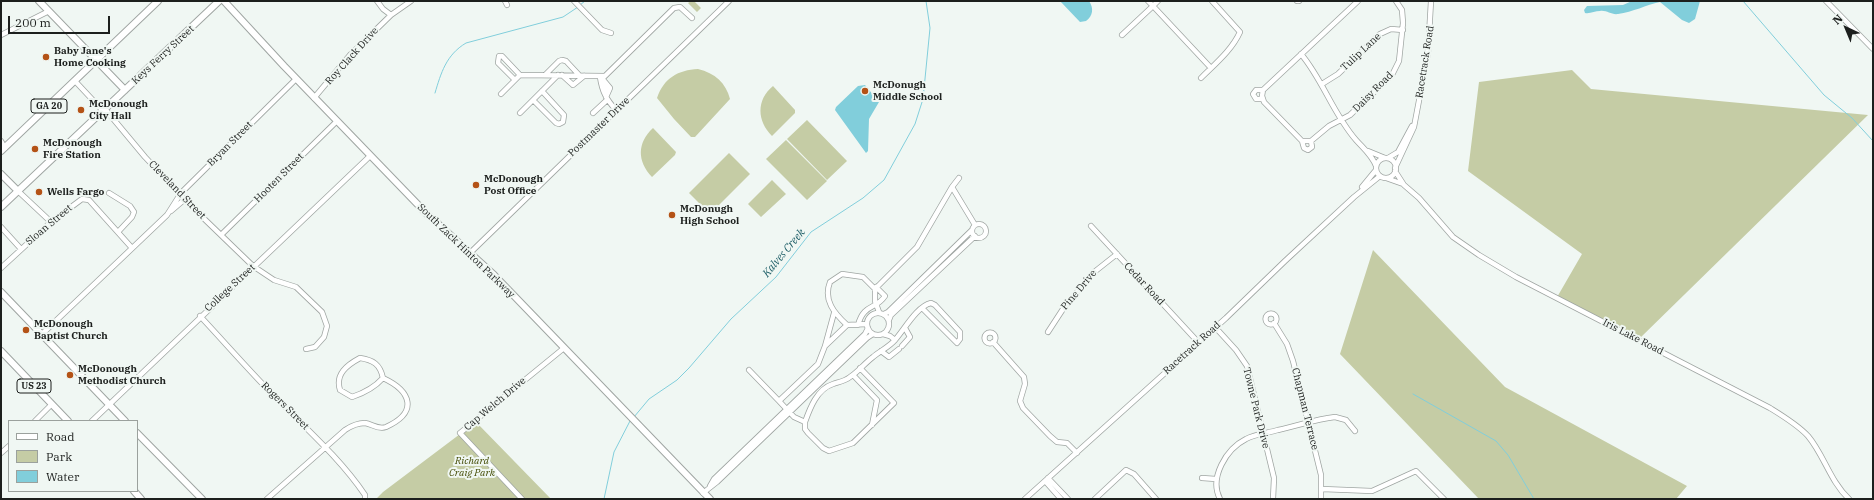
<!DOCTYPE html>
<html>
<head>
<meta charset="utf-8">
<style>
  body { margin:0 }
  #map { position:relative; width:1874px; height:500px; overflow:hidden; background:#f0f7f3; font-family:"IBM Plex Serif",serif }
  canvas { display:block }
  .frame { position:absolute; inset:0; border:2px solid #1c1f1d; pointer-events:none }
  .legend { position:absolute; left:8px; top:420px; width:130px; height:72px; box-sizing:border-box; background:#f0f7f3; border:1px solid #9ba19d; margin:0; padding:5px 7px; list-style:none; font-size:12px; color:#1c1f1d }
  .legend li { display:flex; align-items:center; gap:8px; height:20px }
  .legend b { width:20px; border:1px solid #9ba19d }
  .north { position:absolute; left:1826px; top:8px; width:40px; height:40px; -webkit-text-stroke:3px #f0f7f3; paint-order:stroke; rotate:316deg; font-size:11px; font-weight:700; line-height:16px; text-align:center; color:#1c1f1d }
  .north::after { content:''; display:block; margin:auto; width:14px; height:18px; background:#1c1f1d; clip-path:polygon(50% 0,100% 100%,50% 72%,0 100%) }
  .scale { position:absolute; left:8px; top:16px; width:102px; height:18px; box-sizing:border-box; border:2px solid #1c1f1d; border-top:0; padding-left:5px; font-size:12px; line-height:14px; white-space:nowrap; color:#1c1f1d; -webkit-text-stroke:3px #f0f7f3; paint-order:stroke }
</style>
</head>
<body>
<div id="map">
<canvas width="1874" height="500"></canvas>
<div class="frame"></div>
<ul class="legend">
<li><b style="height:5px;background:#fff"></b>Road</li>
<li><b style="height:11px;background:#c5cca5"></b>Park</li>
<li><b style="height:11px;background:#81cedb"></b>Water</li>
</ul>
<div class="north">N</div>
<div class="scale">200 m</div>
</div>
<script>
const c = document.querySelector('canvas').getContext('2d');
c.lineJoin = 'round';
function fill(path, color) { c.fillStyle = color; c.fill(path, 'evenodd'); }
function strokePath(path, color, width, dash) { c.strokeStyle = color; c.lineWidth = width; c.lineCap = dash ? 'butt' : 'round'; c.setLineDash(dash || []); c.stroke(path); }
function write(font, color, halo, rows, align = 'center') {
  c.font = font + ' "IBM Plex Serif",serif'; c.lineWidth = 4; c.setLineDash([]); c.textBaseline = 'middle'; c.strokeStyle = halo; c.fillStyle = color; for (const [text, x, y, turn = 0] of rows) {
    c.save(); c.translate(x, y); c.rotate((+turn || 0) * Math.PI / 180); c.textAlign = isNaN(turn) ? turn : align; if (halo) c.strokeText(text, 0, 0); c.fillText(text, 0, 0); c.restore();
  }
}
fill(new Path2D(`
  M691 1H694L701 8 697 12 688 3Z
  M698 69C715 73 726 83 730 99L695 137H691L674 119 657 98C664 78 678 70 698 69Z
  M1572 70 1591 89 1868 115 1639 339 1556 299 1582 254 1468 171 1479 82Z
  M773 86 795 110V113L772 136C757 121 756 100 773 86Z
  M807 120 847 161 827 180 787 139Z
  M653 128 676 152 675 155 652 177C637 161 637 143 653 128Z
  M786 140 827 181 807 200 766 159Z
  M729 153 750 174 710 214 689 193Z
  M772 180 786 194 761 217 748 204Z
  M1373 250 1505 387 1687 486 1676 499H1479L1340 354Z
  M476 422 551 499H376L383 492Z`), '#c5cca5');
fill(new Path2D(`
  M1060 1H1089C1094 8 1093 16 1086 21L1080 22Z
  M1632 1H1700L1695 19 1689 23 1682 20 1660 2C1646 5 1633 12 1618 14 1611 15 1607 10 1600 11 1595 11 1590 14 1585 13L1584 10 1587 6 1623 5Z
  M865 85 879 102 869 119 868 151 866 153 835 110 836 107 858 86Z`), '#81cedb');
strokePath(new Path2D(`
  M1743 1 1824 95 1852 118 1873 141
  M580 5 585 1
  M435 93C441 73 446 55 466 43L563 17 578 7
  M1413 394 1496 441 1508 455 1534 499
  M634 417 649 399 677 380 689 368 731 319 776 277 811 232 863 198 884 180 915 124 923 99 930 28 926 1
  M604 499 614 452 630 421`), '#81cedb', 1);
const minor = new Path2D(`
  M377 1 383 9 391 15 411 1
  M505 1 507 5
  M574 1 602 30 611 33
  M1158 1 1153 6 1211 68
  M1297 1H1299
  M1358 1 1263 90 1262 96 1264 102 1302 141H1311L1329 126 1350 115 1392 75 1399 61 1403 23 1402 10 1396 1
  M1826 1 1873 49
  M1 35 49 11
  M1122 35 1153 6 1148 1
  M1301 54C1323 80 1333 114 1356 140 1363 148 1372 155 1376 166
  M545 75 559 61 562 60 566 61 580 76
  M562 75 573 85 584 76
  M603 76 606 95
  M600 77C602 91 606 99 616 110
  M1201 78C1215 64 1232 50 1240 32L1212 1
  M515 80 498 63 499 56H502L520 75
  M75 81 103 111
  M605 82 610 88 606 97
  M1322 84 1338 74 1380 34 1391 29 1403 30
  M501 94 520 75 605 76 674 8 680 7 692 18
  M314 98 350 55 391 15
  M1263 99H1256L1253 94 1256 90H1263
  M533 100 556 123 559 124 563 122 564 115 542 91
  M105 109 145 157 194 209 253 266 274 280 296 287 322 312 327 326 324 337 315 347 306 349
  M520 113 558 75
  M593 113 607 100
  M1 141 5 148
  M1302 141 1304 148 1308 150 1312 147 1311 141
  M1368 151 1385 158
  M1388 158 1398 152 1412 126
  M1376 168a10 10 0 1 1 20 0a10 10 0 1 1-20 0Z
  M1395 168 1414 127 1428 53 1431 1
  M1395 171 1404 185 1419 198 1453 237 1479 255 1516 277 1770 408C1783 416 1798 425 1808 436 1824 455 1830 481 1849 499
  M1386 178 1403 184
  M952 187 959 178
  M1362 187 1376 170
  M18 191 51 222
  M109 193 130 206 134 212 132 217 118 232
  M171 211 185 199
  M972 231a7 7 0 1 1 14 0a7 7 0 1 1-14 0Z
  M1091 226 1198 342
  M1 227 21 249
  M221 235 337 121
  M470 253 729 1
  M1 268 51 222 82 199 89 200 132 248
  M875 289 917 247 952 187 975 225
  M867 324a11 11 0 1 1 22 0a11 11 0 1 1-22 0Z
  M834 313 825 346 847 325
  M1265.5 319a5.5 5.5 0 1 1 11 0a5.5 5.5 0 1 1-11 0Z
  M884 314 888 312 972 230
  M200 316C227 345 253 375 281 403 310 432 342 461 365 495V499
  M889 320 891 315 975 236
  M1274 323 1287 344 1293 361 1321 475V499
  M867 324 847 325C834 313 823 300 830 282L842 274 863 277 875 289V301L879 312
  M858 325C864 303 876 310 885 296L876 287
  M1215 327 1236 350 1247 366 1274 478 1273 499
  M1048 332 1063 309 1093 273 1117 254
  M984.5 338a5.5 5.5 0 1 1 11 0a5.5 5.5 0 1 1-11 0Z
  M883 334 890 336 895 340
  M41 335 167 215 181 193 296 79
  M993 342 1024 377 1025 384 1020 401 1023 408 1050 436 1057 442 1067 443 1077 453
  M825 346 818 364 779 401 794 417 805 422C810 408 817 389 833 384 839 382 845 381 850 377 858 372 865 363 873 357 880 351 889 347 895 340 904 330 917 306 931 303L935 305 960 332V339L957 343 922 308
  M902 346 910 337 905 328
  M881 351 889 357 899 349
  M360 358C373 360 380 364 383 378 375 387 364 393 352 397L340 390C335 374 347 365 360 358Z
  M749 370 779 401
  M853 375 877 400 872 425
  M35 421 52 404
  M92 421 370 156
  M805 422V429L808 433 823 448 829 451 853 443 894 403 860 368
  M1 453 9 446
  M1048 478 1068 499
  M1202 478 1216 479
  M1045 481 1061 499
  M710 486 714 479 865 334 868 328
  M1322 489 1372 491 1416 471 1444 499
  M703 493 717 482 867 338 873 334
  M267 499 345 430C351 426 358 423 365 423 372 424 378 430 386 427 419 412 411 391 383 378
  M522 499 460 433 564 348
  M1025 499 1226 318 1285 261 1354 197 1380 176
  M1095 499 1126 470 1134 474 1156 499
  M1220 499C1209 478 1226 449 1246 439 1255 434 1268 433 1278 430 1297 426 1316 419 1335 417L1346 420 1355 431`);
const major = new Path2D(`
  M39 1 125 90
  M224 1 284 66 426 213 494 275 710 499
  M1 151 158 1
  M1 174 18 191
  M1 207 219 1
  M1 292 125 421
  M1 351 68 421
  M137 433 202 499
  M134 491 141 499`);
strokePath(minor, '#9fa5a2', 6);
strokePath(major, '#9fa5a2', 8);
strokePath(minor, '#fff', 4.5);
strokePath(major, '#fff', 6);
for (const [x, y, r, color] of [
  [46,57,4,"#b45216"],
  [865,91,4,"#b45216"],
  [81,110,4,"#b45216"],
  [35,149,4,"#b45216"],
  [476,185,4,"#b45216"],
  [39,192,4,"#b45216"],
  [672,215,4,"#b45216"],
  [26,330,4,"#b45216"],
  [70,375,4,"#b45216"]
]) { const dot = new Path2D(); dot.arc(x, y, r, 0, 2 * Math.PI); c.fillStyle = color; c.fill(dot); strokePath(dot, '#f0f7f3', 1.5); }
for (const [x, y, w] of [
  [49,106,36],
  [34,386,34]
]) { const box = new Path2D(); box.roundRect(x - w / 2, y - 7, w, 14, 3); c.fillStyle = '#f0f7f3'; c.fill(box); strokePath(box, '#1c1f1d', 1); }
write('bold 9px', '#1c1f1d', null, [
  ["GA 20",49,106],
  ["US 23",34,386]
]);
write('bold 10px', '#1c1f1d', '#f0f7f3', [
  ["Baby Jane's",54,51],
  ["Home Cooking",54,63],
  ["McDonugh",873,85],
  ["Middle School",873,97],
  ["McDonough",89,104],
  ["City Hall",89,116],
  ["McDonough",43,143],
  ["Fire Station",43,155],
  ["McDonough",484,179],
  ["Post Office",484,191],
  ["Wells Fargo",47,192],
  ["McDonugh",680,209],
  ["High School",680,221],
  ["McDonough",34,324],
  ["Baptist Church",34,336],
  ["McDonough",78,369],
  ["Methodist Church",78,381]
], 'left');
write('10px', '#1c1f1d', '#f0f7f3', [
  ["Tulip Lane",1361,52,-43],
  ["Keys Ferry Street",163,55,-43],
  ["Roy Clack Drive",352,56,-48],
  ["Racetrack Road",1425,62,-81],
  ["Daisy Road",1373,92,-45],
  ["Postmaster Drive",599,127,-44],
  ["Bryan Street",230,144,-45],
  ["Hooten Street",279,178,-45],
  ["Cleveland Street",177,190,46],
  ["Sloan Street",49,225,-40],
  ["South Zack Hinton Parkway",466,251,44],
  ["Cedar Road",1144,284,47],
  ["College Street",230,288,-43],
  ["Pine Drive",1079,290,-50],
  ["Iris Lake Road",1633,337,27],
  ["Racetrack Road",1192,348,-42],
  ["Cap Welch Drive",495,404,-40],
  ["Rogers Street",285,406,45],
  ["Towne Park Drive",1256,408,76],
  ["Chapman Terrace",1305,409,76]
]);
write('italic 10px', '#434b04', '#f0f7f3', [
  ["Richard",472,461],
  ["Craig Park",472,473]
]);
write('italic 11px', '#1b5c65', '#f0f7f3', [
  ["Kalves Creek",784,253,-50]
]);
</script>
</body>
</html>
